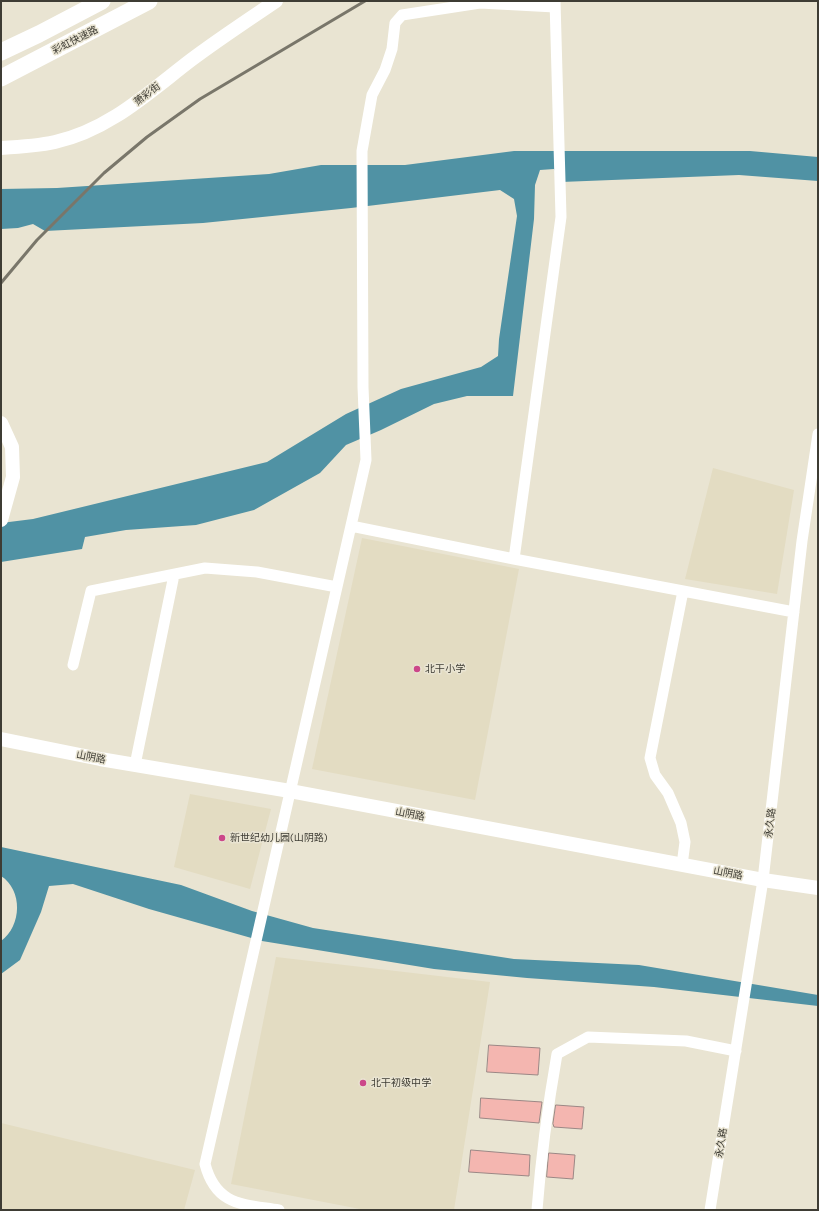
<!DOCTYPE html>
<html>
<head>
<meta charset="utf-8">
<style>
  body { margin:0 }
  #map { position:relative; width:819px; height:1211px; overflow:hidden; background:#e9e4d2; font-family:Commissioner,sans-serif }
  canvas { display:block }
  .frame { position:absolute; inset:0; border:2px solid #3e3c34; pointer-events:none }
</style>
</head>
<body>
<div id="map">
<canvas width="819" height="1211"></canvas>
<div class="frame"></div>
</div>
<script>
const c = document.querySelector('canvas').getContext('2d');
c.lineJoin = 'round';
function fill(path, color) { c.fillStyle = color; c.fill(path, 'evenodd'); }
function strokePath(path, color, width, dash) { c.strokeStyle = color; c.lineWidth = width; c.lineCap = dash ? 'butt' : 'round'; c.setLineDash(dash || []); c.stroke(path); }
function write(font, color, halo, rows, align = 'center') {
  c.font = font + ' Commissioner,"Noto Sans SC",sans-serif'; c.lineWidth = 3; c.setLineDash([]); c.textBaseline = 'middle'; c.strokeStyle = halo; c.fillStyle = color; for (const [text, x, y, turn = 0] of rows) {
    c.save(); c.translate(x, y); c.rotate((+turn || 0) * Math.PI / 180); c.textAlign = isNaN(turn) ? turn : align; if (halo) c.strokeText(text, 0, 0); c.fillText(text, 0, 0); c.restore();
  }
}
fill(new Path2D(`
  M713 468 794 490 777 594 685 579Z
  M362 538 519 569 475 800 312 769Z
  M190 794 271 809 250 889 174 867Z
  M276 957 490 982 454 1210H365L231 1184Z
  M1 1123 195 1170 184 1210H1Z`), '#e3dcc2');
fill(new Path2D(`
  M514 151H750L818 157V181L739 175 561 182 554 169 540 170 535 185 534 219 513 396H467L434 404 381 430 346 445 320 473 254 510 196 525 126 530 85 537 82 549 1 562V523L33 519 267 462 346 414 401 389 481 367 498 356 499 339 517 216 514 199 500 190 351 208 203 223 45 231 33 224 18 228 1 229V189L57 188 269 174 321 165H405Z
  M1 847 181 885 252 911 313 928 514 959 639 965 818 995V1006L654 987 527 978 434 969 262 941 149 909 73 884 49 886 41 912 20 960 1 974V941C22 926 23 890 1 876Z`), '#5092a4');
const building = new Path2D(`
  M489 1045 540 1048 538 1075 487 1072Z
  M481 1098 542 1102 539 1123 480 1118Z
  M556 1105 584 1107 582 1129 554 1127 553 1124Z
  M471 1150 530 1155 529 1176 469 1172Z
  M549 1153 575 1155 573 1179 547 1177Z`);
fill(building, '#f4b6b0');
strokePath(building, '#9b8785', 1);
strokePath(new Path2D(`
  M351 526 514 559 794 612
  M514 559 561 217 555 1
  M73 665 91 591 205 568 257 572 337 587
  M135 765 174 575
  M682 865 685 842 681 823 668 793 655 775 650 758 683 591
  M279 1210C243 1204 216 1206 205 1164L366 460 363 387 362 151 372 95 385 70 392 49 395 23 402 15 480 3 555 7
  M537 1210C541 1157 548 1105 557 1054L588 1037 686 1041 736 1051
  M710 1210 763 880 802 541 818 434`), '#fff', 11);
strokePath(new Path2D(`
  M1 148C19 147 37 146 55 142 109 130 149 92 191 60 219 39 248 20 276 1
  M1 423 12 447 13 477 1 520
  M1 739 100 759 290 791 763 880 818 888`), '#fff', 14);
strokePath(new Path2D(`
  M1 52 39 34 102 1
  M1 78 149 1`), '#fff', 17);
strokePath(new Path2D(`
  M1 283 37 240 104 173 147 137 200 99 365 1`), '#79766a', 3);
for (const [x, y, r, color] of [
  [417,669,4,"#cc4789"],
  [222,838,4,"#cc4789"],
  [363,1083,4,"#cc4789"]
]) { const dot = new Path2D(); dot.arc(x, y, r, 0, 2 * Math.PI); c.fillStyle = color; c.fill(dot); strokePath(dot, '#e9e4d2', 1.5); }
write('10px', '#3e3c34', '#e9e4d2', [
  ["彩虹快速路",75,40,-27],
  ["萧彩街",147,94,-38],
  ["山阴路",91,757,11],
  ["山阴路",410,814,11],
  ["永久路",770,823,-83],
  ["山阴路",728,873,11],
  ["永久路",721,1143,-81]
]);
write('10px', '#3e3c34', '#e9e4d2', [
  ["北干小学",425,669],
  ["新世纪幼儿园(山阴路)",230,838],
  ["北干初级中学",371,1083]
], 'left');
</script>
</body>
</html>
